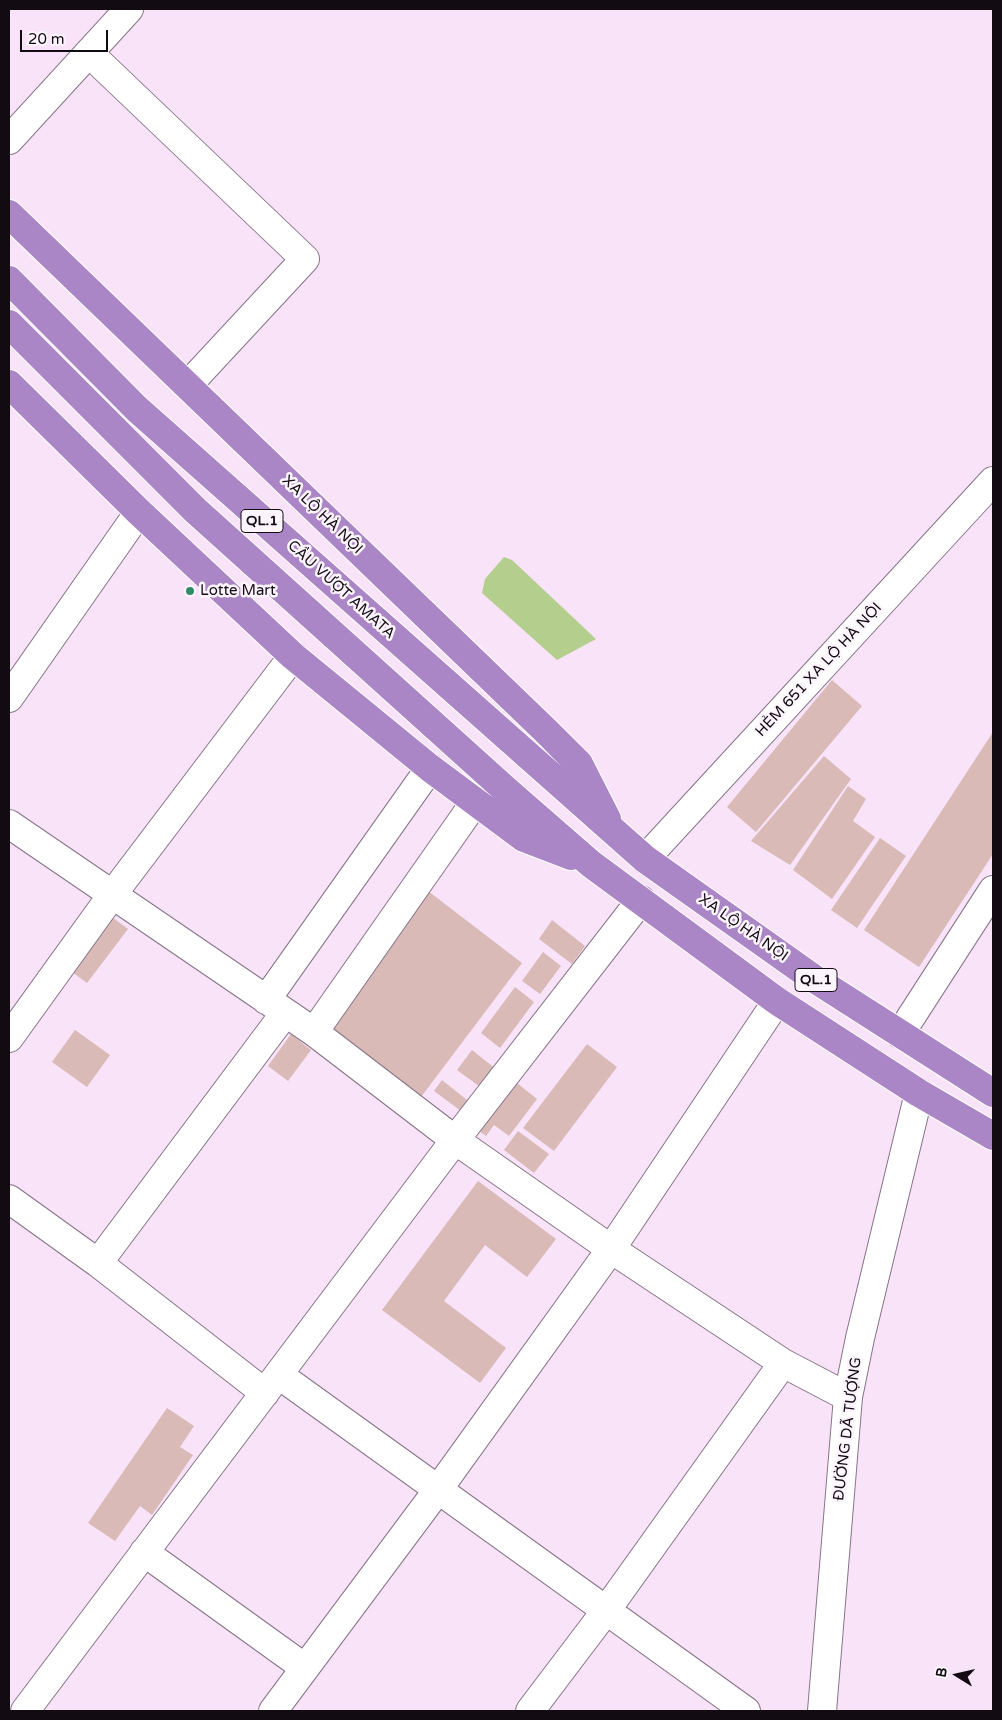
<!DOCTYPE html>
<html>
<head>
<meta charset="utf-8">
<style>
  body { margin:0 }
  #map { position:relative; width:1002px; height:1720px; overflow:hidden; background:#f8e3f9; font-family:"Varela Round",sans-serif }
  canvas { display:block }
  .frame { position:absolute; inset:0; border:10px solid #120b12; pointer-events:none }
  .north { position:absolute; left:932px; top:1650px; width:50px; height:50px; -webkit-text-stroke:4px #fdf5fe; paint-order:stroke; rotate:280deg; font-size:14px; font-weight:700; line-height:20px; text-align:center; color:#120b12 }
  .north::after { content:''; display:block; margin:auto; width:18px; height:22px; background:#120b12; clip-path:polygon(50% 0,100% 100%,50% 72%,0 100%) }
  .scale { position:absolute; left:20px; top:30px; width:88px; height:22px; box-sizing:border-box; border:2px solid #120b12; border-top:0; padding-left:6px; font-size:15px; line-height:18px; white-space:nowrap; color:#120b12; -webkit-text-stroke:4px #fdf5fe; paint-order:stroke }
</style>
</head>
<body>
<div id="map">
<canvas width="1002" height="1720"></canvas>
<div class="frame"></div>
<div class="north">B</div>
<div class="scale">20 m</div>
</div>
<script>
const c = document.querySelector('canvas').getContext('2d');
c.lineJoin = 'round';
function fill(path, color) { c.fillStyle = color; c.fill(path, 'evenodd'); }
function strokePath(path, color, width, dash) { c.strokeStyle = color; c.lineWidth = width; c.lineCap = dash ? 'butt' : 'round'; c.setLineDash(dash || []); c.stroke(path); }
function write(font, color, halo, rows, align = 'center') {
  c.font = font + ' "Varela Round",sans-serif'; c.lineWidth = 5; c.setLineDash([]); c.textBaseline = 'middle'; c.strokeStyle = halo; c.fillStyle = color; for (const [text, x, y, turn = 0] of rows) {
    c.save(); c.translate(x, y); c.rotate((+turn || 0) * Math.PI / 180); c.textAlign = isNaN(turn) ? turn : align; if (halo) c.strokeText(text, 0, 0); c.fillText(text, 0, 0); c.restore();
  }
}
fill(new Path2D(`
  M504 557 512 560 596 639 557 660 482 593 485 579Z`), '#b4ce8e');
fill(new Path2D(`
  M832 680 862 706 756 832 727 807Z
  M993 732V854L919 967 864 930Z
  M824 756 851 779 790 865 751 841Z
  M848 786 866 799 853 821 875 837 832 899 793 870Z
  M880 838 906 856 857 928 831 910Z
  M428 891 522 963 421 1097 327 1025Z
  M105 912 128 929 87 983 64 966Z
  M552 920 585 946 572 964 539 939Z
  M543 952 561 966 540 994 522 981Z
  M515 987 534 1002 500 1048 481 1033Z
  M75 1030 110 1055 87 1087 52 1062Z
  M291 1034 311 1050 288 1081 268 1066Z
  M587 1044 617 1067 554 1151 523 1128Z
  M472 1050 501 1073 487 1092 457 1070Z
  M507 1075 537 1099 509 1136 494 1125 486 1136 470 1124Z
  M442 1080 472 1104 465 1114 434 1091Z
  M518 1131 549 1154 534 1173 504 1150Z
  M478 1181 556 1239 527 1277 485 1245 444 1301 506 1348 480 1383 382 1310Z
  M167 1408 194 1426 180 1447 193 1455 152 1515 140 1506 115 1541 88 1523Z`), '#d9bab7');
const minor = new Path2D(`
  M89 53 305 259 188 385
  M9 140 129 9
  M9 698 139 512
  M9 824 314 1032 455 1140 611 1249 783 1363 848 1397
  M645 859 993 481
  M266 1000 430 768
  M314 1032 475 802
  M900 1034 993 890
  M9 1038 112 895 293 656
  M9 1199 98 1263 265 1393
  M98 1263 285 1013
  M279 1375 746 1711
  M144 1552 305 1668
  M25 1711 455 1140 641 900
  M273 1711 437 1491 611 1249 777 1001
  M530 1711 605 1612 783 1363
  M822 1711 848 1397 860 1338 919 1093`);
const highway = new Path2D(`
  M9 214 546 731 579 764 607 819
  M9 280 137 409 645 859 813 978 993 1093
  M9 324 195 510 507 791 591 864 777 1001 919 1093 993 1136
  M9 384 139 512 293 656 430 768 524 838 571 856`);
strokePath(minor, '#877488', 30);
strokePath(highway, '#fff', 30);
strokePath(minor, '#fff', 28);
strokePath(highway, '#aa86c6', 28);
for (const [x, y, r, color] of [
  [190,591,5,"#2e8d66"]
]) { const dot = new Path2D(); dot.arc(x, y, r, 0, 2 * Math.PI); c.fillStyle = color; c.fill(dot); strokePath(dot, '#fdf5fe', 2); }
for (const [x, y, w] of [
  [262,521,42],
  [816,980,42]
]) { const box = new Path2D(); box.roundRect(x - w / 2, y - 11.5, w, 23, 4); c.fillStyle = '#fdf5fe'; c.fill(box); strokePath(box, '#120b12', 1); }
write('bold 14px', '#120b12', null, [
  ["QL.1",262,521],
  ["QL.1",816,980]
]);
write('15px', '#120b12', '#fdf5fe', [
  ["XA LỘ HÀ NỘI",322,515,44],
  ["CẦU VƯỢT AMATA",341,590,42],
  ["HẺM 651 XA LỘ HÀ NỘI",819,670,-47],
  ["XA LỘ HÀ NỘI",743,928,35],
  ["ĐƯỜNG DÃ TƯỢNG",848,1429,-83]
]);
write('15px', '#120b12', '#fdf5fe', [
  ["Lotte Mart",200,591]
], 'left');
</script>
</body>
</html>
